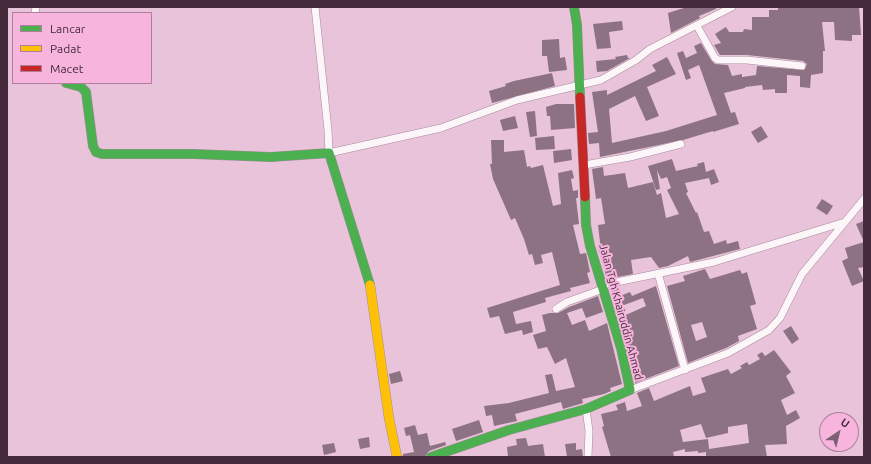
<!DOCTYPE html>
<html>
<head>
<meta charset="utf-8">
<style>
  body { margin:0 }
  #map { position:relative; width:871px; height:464px; overflow:hidden; background:#e8c3da; font-family:Ubuntu,sans-serif }
  canvas { display:block }
  .frame { position:absolute; inset:0; border:8px solid #452b3b; pointer-events:none }
  .legend { position:absolute; left:12px; top:12px; width:140px; height:72px; box-sizing:border-box; background:#f7b4dd; border:1px solid #b07d9c; margin:0; padding:5px 7px; list-style:none; font-size:12px; color:#452b3b }
  .legend li { display:flex; align-items:center; gap:8px; height:20px }
  .legend b { width:20px; border:1px solid #b07d9c }
  .north { position:absolute; left:819px; top:412px; width:40px; height:40px; box-sizing:border-box; background:#f7b4dd; border:1px solid #b07d9c; border-radius:50%; rotate:35deg; font-size:11px; font-weight:700; line-height:16px; text-align:center; color:#452b3b }
  .north::after { content:''; display:block; margin:auto; width:14px; height:18px; background:#7e6073; clip-path:polygon(50% 0,100% 100%,50% 72%,0 100%) }
</style>
</head>
<body>
<div id="map">
<canvas width="871" height="464"></canvas>
<div class="frame"></div>
<ul class="legend">
<li><b style="height:5px;background:#4caf50"></b>Lancar</li>
<li><b style="height:5px;background:#ffc107"></b>Padat</li>
<li><b style="height:5px;background:#c62828"></b>Macet</li>
</ul>
<div class="north">U</div>
</div>
<script>
const c = document.querySelector('canvas').getContext('2d');
c.lineJoin = 'round';
function fill(path, color) { c.fillStyle = color; c.fill(path, 'evenodd'); }
function strokePath(path, color, width, dash) { c.strokeStyle = color; c.lineWidth = width; c.lineCap = dash ? 'butt' : 'round'; c.setLineDash(dash || []); c.stroke(path); }
function write(font, color, halo, rows, align = 'center') {
  c.font = font + ' Ubuntu,sans-serif'; c.lineWidth = 4; c.setLineDash([]); c.textBaseline = 'middle'; c.strokeStyle = halo; c.fillStyle = color; for (const [text, x, y, turn = 0] of rows) {
    c.save(); c.translate(x, y); c.rotate((+turn || 0) * Math.PI / 180); c.textAlign = isNaN(turn) ? turn : align; if (halo) c.strokeText(text, 0, 0); c.fillText(text, 0, 0); c.restore();
  }
}
fill(new Path2D(`
  M687 7H716V9L699 16 700 18 671 33 668 13Z
  M778 7H859L861 35H852V41L835 40 834 22H822L825 51H823V73L811 75 810 88 800 87V76L787 75V93H775V89L763 90 762 85 745 87V88L724 93 731 113 735 112 739 124 713 132V131L683 140 600 157 599 143 589 144 588 133 598 132 592 92 607 90V95L656 71 652 65 667 57 676 74 647 87 659 116 646 121 635 96 609 109 612 143 666 131 717 115 699 65 688 70 691 78 686 80 677 53 683 51 686 58 697 53 694 46 701 43 711 60 715 64 728 65 732 76 742 74V77L756 75 757 66 804 70 807 64 803 61 747 55H720L714 45 721 43 715 34 726 27 729 32H743L744 29 752 30V17H769V10H778Z
  M622 21 623 30 609 32 611 48 597 49 593 24Z
  M559 39 560 58 565 57 567 70 549 72 547 56H542V40Z
  M627 55 628 58H630L607 71 597 72 596 61 616 59 615 57Z
  M552 73 555 86 492 103 489 91 506 86 505 84 514 81Z
  M556 104H574L575 128 551 130 550 116H547L546 107Z
  M535 111 537 136 530 137 526 112Z
  M515 116 518 128 503 131 500 120Z
  M761 126 768 137 758 143 751 132Z
  M554 136 555 149 536 150 535 138Z
  M491 140H504V152L524 150 527 167 530 166 531 168 543 165 553 206 561 204 558 173 572 170 574 178 571 179 573 191 578 190V198H576L579 224 573 225 580 254 586 253 590 272 587 273 590 283 570 288 571 291 545 298 546 302 513 312 516 324 531 321 533 332 523 335 522 330 505 334 499 316 490 318 487 308 560 285 552 252 541 255 543 263 535 265 532 254 529 255 524 239 515 218 511 220 493 179 490 164H492Z
  M571 149 572 160 554 163 553 151Z
  M672 159 676 171 698 166 697 164 704 162 706 172 714 169 719 182 711 185 709 178 685 183 688 192 686 193 696 213 697 212 704 232 709 231 714 244 726 240 727 244 738 241 740 249 690 262 688 256 668 266 659 268 651 257 631 260 633 274 607 279 598 247H600V242L598 225 605 224 601 198 596 199 592 169 603 167 604 176 625 173 628 188 653 182 657 195 661 193 666 218 679 214 667 190 671 188 667 177 661 179 657 170 660 189 656 190 648 166Z
  M822 199 833 206 827 215 816 208Z
  M864 221V267L858 268 864 281 852 286 842 261 848 258 845 248 864 242 856 224Z
  M705 269 710 279 740 270 742 274 747 272 756 304 750 306 757 329 738 336 739 341 726 348 688 363 667 286 685 281 683 276ZM702 322 707 337 696 341 691 325Z
  M656 286 679 366 635 383V380L637 379 619 318 646 306 643 298 616 308 611 288 618 287 620 296 630 292 632 296Z
  M598 296 603 312 586 318 582 308 567 313 572 325 585 320 589 331 607 323 622 384 610 388 611 391 604 394 582 399 583 403 563 409 561 402 515 414 517 421 494 426 492 415 486 416 484 406 509 403 549 393 545 375 552 374 556 391 575 387 566 358 555 364 547 347 538 349 533 335 546 331 542 315 550 313H558L569 307Z
  M791 326 799 339 792 344 783 331Z
  M774 350 791 372 786 376 795 393 781 400 787 415 796 410 800 418 786 426 787 444 765 445 767 457H706V452L698 453V451L685 452V449L673 452 674 457H611L602 427 604 426 601 414 618 410 616 405 625 402 627 411 642 406 637 393 649 388 654 401 690 386 693 396 706 392 701 378 728 369 731 374 742 368 740 366 747 362 749 365 760 359 757 355 762 352 765 356ZM701 424 706 438 728 433V427L747 424 749 443 709 449 708 439 683 442 680 430Z
  M400 371 403 381 391 384 389 374Z
  M479 420 483 432 456 441 452 429Z
  M415 425 418 435 427 433 430 446 445 442 446 445 429 451 425 457H403V454L414 452 410 435 406 436 404 428Z
  M369 437 370 447 360 449 358 439Z
  M526 438 528 446 543 444 545 457H508L507 447 517 445 516 439Z
  M334 443 336 452 324 455 322 445Z
  M576 443V450L582 449 583 457H567L565 444Z`), '#8d7283');
const street = new Path2D(`
  M315 7 328 130 329 153 441 128 517 100 601 80 636 60 650 49 732 7
  M35 13 36 7
  M697 26 715 58 718 60H747L802 66
  M584 165 630 157 681 144
  M658 273 685 370
  M602 285 714 262 845 222
  M556 309 567 302 603 289
  M630 390 728 353 769 330 780 318 802 274 864 199
  M586 409 589 431 588 457`);
const fast = new Path2D(`
  M574 7 577 25 580 97
  M66 83 81 87 86 92 93 146 96 152 102 154H193L271 157 329 153 370 285
  M431 457 509 430 586 409 630 390 621 348 590 246 586 225 585 197`);
const slow = new Path2D(`
  M370 285 389 418 397 457`);
const jam = new Path2D(`
  M580 97 585 197`);
strokePath(street, '#a78b9d', 8);
strokePath(fast, '#a78b9d', 10);
strokePath(slow, '#a78b9d', 10);
strokePath(jam, '#a78b9d', 10);
strokePath(street, '#fcf6f9', 7);
strokePath(fast, '#4caf50', 9);
strokePath(slow, '#ffc107', 9);
strokePath(jam, '#c62828', 9);
write('11px', '#452b3b', '#f7b4dd', [
  ["Jalan Tgh Khairuddin Ahmad",621,312,75]
]);
</script>
</body>
</html>
